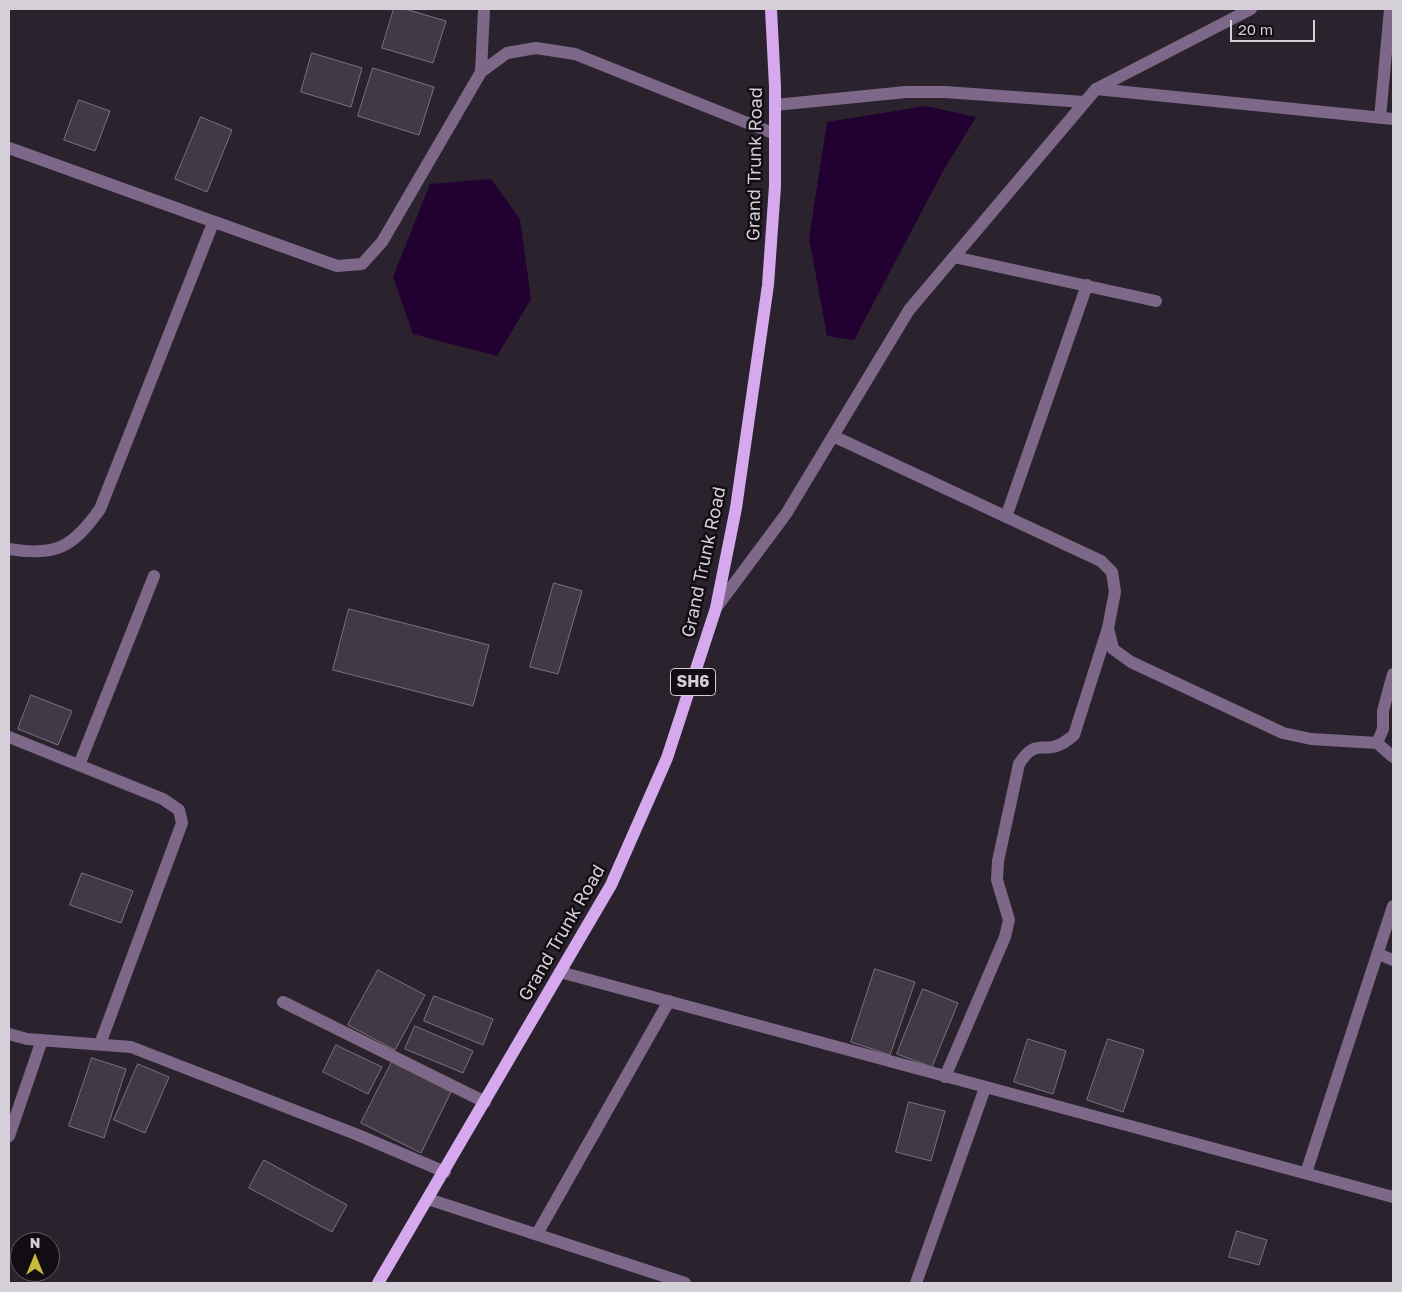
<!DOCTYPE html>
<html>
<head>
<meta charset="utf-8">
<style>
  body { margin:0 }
  #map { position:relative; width:1402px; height:1292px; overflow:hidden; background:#2a232e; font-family:"Golos Text",sans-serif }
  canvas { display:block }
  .frame { position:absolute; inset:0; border:10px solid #d5d0d7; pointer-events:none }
  .north { position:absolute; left:10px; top:1232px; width:50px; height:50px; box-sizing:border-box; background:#110d12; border:1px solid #5f5b61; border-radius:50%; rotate:0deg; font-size:14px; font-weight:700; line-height:20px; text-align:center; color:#d5d0d7 }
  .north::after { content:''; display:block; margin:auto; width:18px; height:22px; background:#c8bb3b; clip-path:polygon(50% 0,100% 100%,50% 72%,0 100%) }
  .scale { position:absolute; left:1230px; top:20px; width:85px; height:22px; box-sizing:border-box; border:2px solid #d5d0d7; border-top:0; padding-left:6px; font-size:15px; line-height:18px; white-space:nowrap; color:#d5d0d7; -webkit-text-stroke:4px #110d12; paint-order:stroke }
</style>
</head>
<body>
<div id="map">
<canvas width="1402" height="1292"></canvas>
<div class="frame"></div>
<div class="north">N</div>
<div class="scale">20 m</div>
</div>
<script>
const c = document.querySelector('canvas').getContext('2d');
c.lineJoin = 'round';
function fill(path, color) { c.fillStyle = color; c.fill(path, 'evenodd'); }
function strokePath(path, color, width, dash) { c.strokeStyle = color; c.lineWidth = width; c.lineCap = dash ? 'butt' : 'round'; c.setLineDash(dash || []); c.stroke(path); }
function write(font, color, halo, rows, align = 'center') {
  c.font = font + ' "Golos Text",sans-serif'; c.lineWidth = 5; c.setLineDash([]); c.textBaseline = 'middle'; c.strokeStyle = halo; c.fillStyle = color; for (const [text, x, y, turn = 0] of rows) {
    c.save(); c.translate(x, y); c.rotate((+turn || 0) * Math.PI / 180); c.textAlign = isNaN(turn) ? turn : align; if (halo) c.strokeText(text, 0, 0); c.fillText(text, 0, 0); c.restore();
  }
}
fill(new Path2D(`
  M926 106 976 117 942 173 854 340 827 336 809 238 827 122Z
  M491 179 520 219 531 299 497 356 413 334 393 277 430 184Z`), '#220031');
const building = new Path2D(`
  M394 9H405L446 21 433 63 382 48Z
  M312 53 362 68 351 107 301 92Z
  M373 68 434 87 419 135 358 116Z
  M79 100 110 111 95 151 64 140Z
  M201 117 232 130 207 192 175 179Z
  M554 583 582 591 558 674 530 667Z
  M349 609 489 645 473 706 333 670Z
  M31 695 72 711 58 745 18 729Z
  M82 873 133 891 121 923 70 905Z
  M875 969 915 982 890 1055 851 1042Z
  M378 970 425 995 395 1050 348 1025Z
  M923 989 958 1003 932 1067 897 1054Z
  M434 996 493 1019 483 1045 424 1021Z
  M415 1026 473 1051 463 1073 405 1049Z
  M1028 1039 1066 1051 1053 1094 1014 1082Z
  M1108 1039 1144 1050 1123 1112 1087 1100Z
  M336 1045 382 1067 368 1094 323 1072Z
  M92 1058 126 1069 104 1138 69 1126Z
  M392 1062 451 1092 421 1153 361 1123Z
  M138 1064 169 1077 145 1133 114 1120Z
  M909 1102 945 1111 931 1161 896 1152Z
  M264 1160 347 1205 332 1232 249 1188Z
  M1237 1231 1267 1240 1259 1265 1229 1257Z`);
fill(building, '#413945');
strokePath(building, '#7a727f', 1);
strokePath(new Path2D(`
  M481 72 484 9
  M1096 89 1393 119
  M775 105 906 92H945L1084 102
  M1380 118 1390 9
  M9 148 337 266 362 264 382 242 481 72 507 53 536 48 575 54 775 134
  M954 257 1156 301
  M833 436 1101 561 1112 572 1115 592 1108 628 1113 649 1131 662 1283 733 1311 739 1377 743
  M1006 517 1087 285
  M9 549C56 557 73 547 100 509L213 223
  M716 608 786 514 909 310 1096 89 1251 9
  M1393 674 1383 711V729L1377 743 1393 757
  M9 737 163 799 179 810 182 823 100 1044
  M79 765 154 576
  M1378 954 1393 960
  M560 972 1393 1197
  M283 1002 485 1102
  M9 1034 27 1039 131 1047 358 1135 445 1172
  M945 1077 1005 937 1009 920 997 880 998 861 1019 764C1036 737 1043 754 1061 744 1066 742 1070 738 1074 735L1108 628
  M9 1136 42 1040
  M1306 1173 1393 906
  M428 1199 685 1283
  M537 1234 669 1001
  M916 1283 985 1088`), '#7d6889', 12);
strokePath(new Path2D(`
  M378 1283 611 885 667 758 716 608 736 508 768 285 775 186V87L771 9`), '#d6a9ee', 12);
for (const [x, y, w] of [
  [693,682,45]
]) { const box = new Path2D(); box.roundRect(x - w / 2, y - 13.5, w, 27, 4); c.fillStyle = '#110d12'; c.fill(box); strokePath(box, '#d5d0d7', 1); }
write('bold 16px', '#d5d0d7', null, [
  ["SH6",693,682]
]);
write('18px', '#d5d0d7', '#110d12', [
  ["Grand Trunk Road",755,164,-89],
  ["Grand Trunk Road",704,562,-78],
  ["Grand Trunk Road",562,933,-60]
]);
</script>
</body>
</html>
